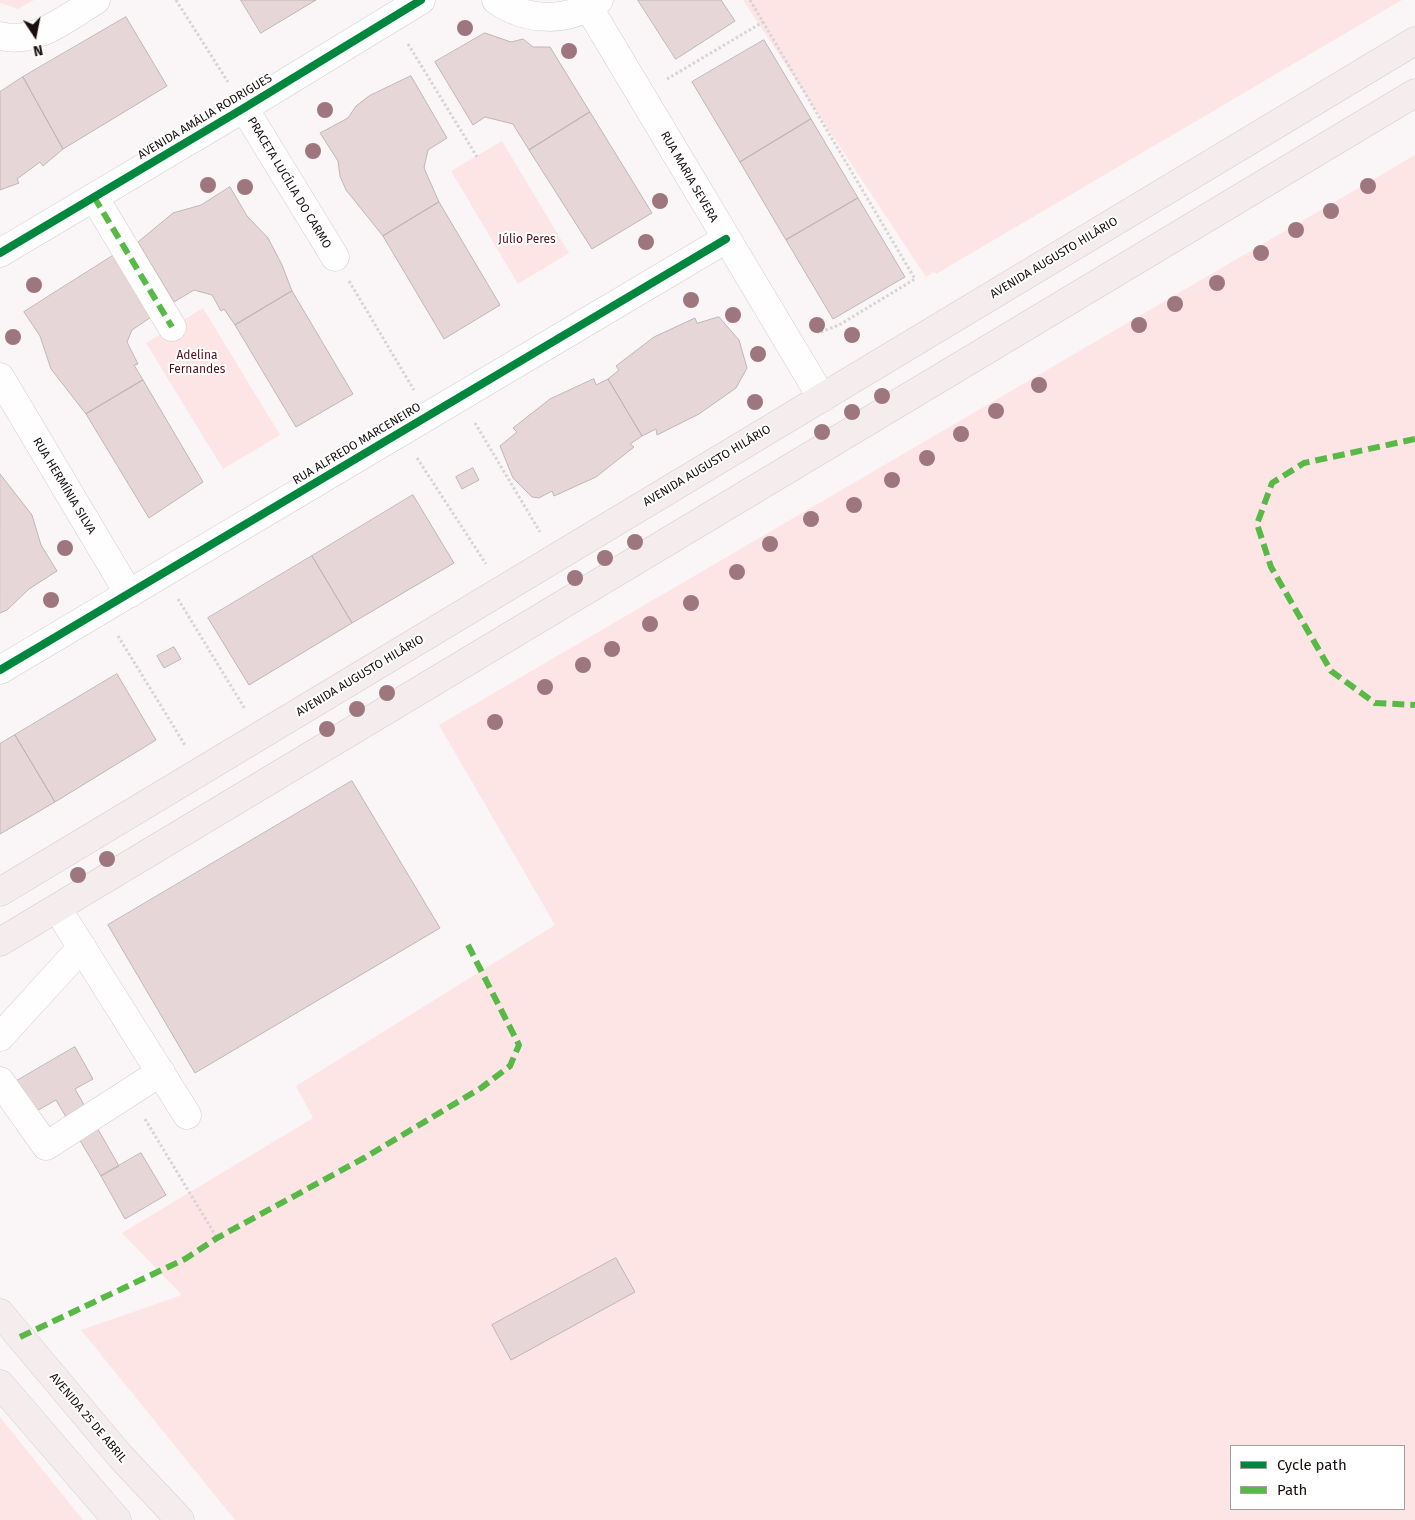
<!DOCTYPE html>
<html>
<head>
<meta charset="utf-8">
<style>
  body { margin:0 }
  #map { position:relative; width:1415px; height:1520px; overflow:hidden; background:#faf5f6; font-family:"Fira Sans",sans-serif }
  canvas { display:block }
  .legend { position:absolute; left:1230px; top:1445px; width:175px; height:65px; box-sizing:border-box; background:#fff; border:1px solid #a39f9f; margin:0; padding:6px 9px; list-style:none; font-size:15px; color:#190f0f }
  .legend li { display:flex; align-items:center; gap:10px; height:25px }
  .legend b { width:25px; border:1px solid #a39f9f }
  .north { position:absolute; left:10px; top:10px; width:50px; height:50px; -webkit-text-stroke:4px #fff; paint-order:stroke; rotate:169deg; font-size:14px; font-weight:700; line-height:20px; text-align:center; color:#190f0f }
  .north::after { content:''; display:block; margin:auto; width:18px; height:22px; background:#190f0f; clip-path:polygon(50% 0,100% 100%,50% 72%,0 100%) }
</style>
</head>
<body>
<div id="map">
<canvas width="1415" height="1520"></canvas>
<ul class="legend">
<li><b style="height:6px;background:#00873e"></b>Cycle path</li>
<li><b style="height:6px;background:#58b947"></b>Path</li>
</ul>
<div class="north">N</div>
</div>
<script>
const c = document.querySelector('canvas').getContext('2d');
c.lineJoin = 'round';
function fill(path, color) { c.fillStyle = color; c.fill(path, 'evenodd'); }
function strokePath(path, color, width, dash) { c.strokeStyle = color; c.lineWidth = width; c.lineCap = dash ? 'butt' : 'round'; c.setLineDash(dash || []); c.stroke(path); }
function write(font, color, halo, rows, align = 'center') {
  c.font = font + ' "Fira Sans",sans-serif'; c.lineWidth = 4; c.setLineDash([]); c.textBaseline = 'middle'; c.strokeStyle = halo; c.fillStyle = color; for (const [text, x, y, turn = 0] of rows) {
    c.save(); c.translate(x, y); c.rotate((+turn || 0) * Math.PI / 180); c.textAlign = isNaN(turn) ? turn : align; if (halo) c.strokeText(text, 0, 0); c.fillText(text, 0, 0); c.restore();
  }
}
fill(new Path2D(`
  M0 0H34L18 9 0 3Z
  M743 0H1402L936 274 934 272 926 277Z
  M502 141 569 253 518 284 451 171Z
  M1415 155V1520H235L81 1330 182 1295 122 1233 313 1118 296 1086 555 925 439 725ZM1231 1446H1404V1509H1231Z
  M203 308 280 435 223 469 146 343Z
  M0 1417 83 1520H0Z`), '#fde5e6');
const building = new Path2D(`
  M241 0H316L261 33Z
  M638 0H721L735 21 676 59Z
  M126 17 167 86 63 149 23 77Z
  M485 33 511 42 523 39 533 47H550L590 112 529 150 513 124 485 117 473 125 435 62Z
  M764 40 811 119 740 162 692 82Z
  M411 76 447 138 428 150 424 168 439 202 383 236 346 190 340 176 338 161 320 133 348 118 356 106 369 96Z
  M23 77 63 149 43 166 40 162 17 179 19 183 0 190V92Z
  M590 112 652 213 592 249 529 150Z
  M811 119 858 198 786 240 740 162Z
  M230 187 247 216 268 238 282 265 292 291 235 325 224 309 221 311 212 295 194 290 174 302 138 242 173 213 201 205Z
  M858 198 905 277 833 319 786 240Z
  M439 202 500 305 444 339 383 236Z
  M114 255 154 315 132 330 127 342 138 364 134 365 143 380 86 414 51 369 40 336 24 312Z
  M292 291 353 394 296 427 235 325Z
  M719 317 739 340 747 368 736 388 699 414 657 435 656 429 642 436 608 379 619 370 616 366 654 337 695 318 697 323Z
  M594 379 596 385 608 379 642 436 630 444 634 447 596 477 554 496 552 491 539 498 532 497 513 478 500 446 517 432 513 428 550 399Z
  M143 380 203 482 149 518 86 414Z
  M473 468 479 480 462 489 456 477Z
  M0 474 32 515 41 545 57 571 29 589 7 610 0 613Z
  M413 495 454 563 352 623 312 556Z
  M312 556 352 623 249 685 208 618Z
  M174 647 181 659 164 668 157 656Z
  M117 674 156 740 55 802 15 735Z
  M15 735 55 802 0 834V744Z
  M352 781 440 928 195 1073 108 925Z
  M75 1047 93 1079 75 1089 119 1166 101 1176 56 1100 26 1117 8 1086Z
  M141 1153 166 1195 125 1219 101 1176Z
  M616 1258 635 1292 511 1360 492 1325Z`);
fill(building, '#e7d6d7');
strokePath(building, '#beb6b7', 1);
const minor = new Path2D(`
  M496 0C527 22 568 23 599 0
  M589 8 822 398
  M0 36C36 45 68 17 96 0
  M244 108 335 257
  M94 197 172 327
  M0 253 244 108 421 0
  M0 377 129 594
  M0 670 726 239
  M57 908 187 1115
  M0 1037 82 947
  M0 1081 46 1146 161 1072`);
const major = new Path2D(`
  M0 892 1415 41
  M0 942 1415 93
  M0 1313 120 1456 180 1520
  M0 1384 117 1520`);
strokePath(minor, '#d5cdcd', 29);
strokePath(major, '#d4d0d1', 29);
strokePath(new Path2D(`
  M176 0 228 82
  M750 0 915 279 839 325 818 333
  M408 44 477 157
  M667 79 763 22
  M349 281 414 390
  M475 423 540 532
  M417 458 486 564
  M178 599 245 709
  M118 636 185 745
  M145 1119 217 1238`), '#d6d4d4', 3, [2.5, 2.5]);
strokePath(minor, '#fefefe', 28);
strokePath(major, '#f5ecee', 28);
strokePath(new Path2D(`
  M94 197 172 327
  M1415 439 1304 463 1272 483 1257 524 1271 567 1331 671 1375 703 1415 705
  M20 1337 185 1259 217 1238 364 1158 481 1088 510 1066 519 1045 467 943`), '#58b947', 6, [12, 6]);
strokePath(new Path2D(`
  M0 253 244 108 421 0
  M0 670 726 239`), '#00873e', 8);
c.fillStyle = '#9e767d';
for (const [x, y] of [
  [465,28],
  [569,51],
  [325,110],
  [313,151],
  [208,185],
  [1368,186],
  [245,187],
  [660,201],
  [1331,211],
  [1296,230],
  [646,242],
  [1261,253],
  [1217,283],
  [34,285],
  [691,300],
  [1175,304],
  [733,315],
  [817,325],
  [1139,325],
  [852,335],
  [13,337],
  [758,354],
  [1039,385],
  [882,396],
  [755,402],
  [996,411],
  [852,412],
  [822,432],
  [961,434],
  [927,458],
  [892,480],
  [854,505],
  [811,519],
  [635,542],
  [770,544],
  [65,548],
  [605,558],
  [737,572],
  [575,578],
  [51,600],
  [691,603],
  [650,624],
  [612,649],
  [583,665],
  [545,687],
  [387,693],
  [357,709],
  [495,722],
  [327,729],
  [107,859],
  [78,875]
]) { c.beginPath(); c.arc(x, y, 8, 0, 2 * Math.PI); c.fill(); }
write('12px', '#190f0f', '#fff', [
  ["AVENIDA AMÁLIA RODRIGUES",205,117,-31],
  ["RUA MARIA SEVERA",689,177,60],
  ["PRACETA LUCÍLIA DO CARMO",289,183,59],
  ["AVENIDA AUGUSTO HILÁRIO",1054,258,-31],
  ["RUA ALFREDO MARCENEIRO",357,444,-31],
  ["AVENIDA AUGUSTO HILÁRIO",707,466,-31],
  ["RUA HERMÍNIA SILVA",64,486,59],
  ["AVENIDA AUGUSTO HILÁRIO",360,676,-31],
  ["AVENIDA 25 DE ABRIL",88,1418,50]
]);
write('12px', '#520e1a', '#fff', [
  ["Júlio Peres",527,240],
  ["Adelina",197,356],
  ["Fernandes",197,370]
]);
</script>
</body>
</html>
